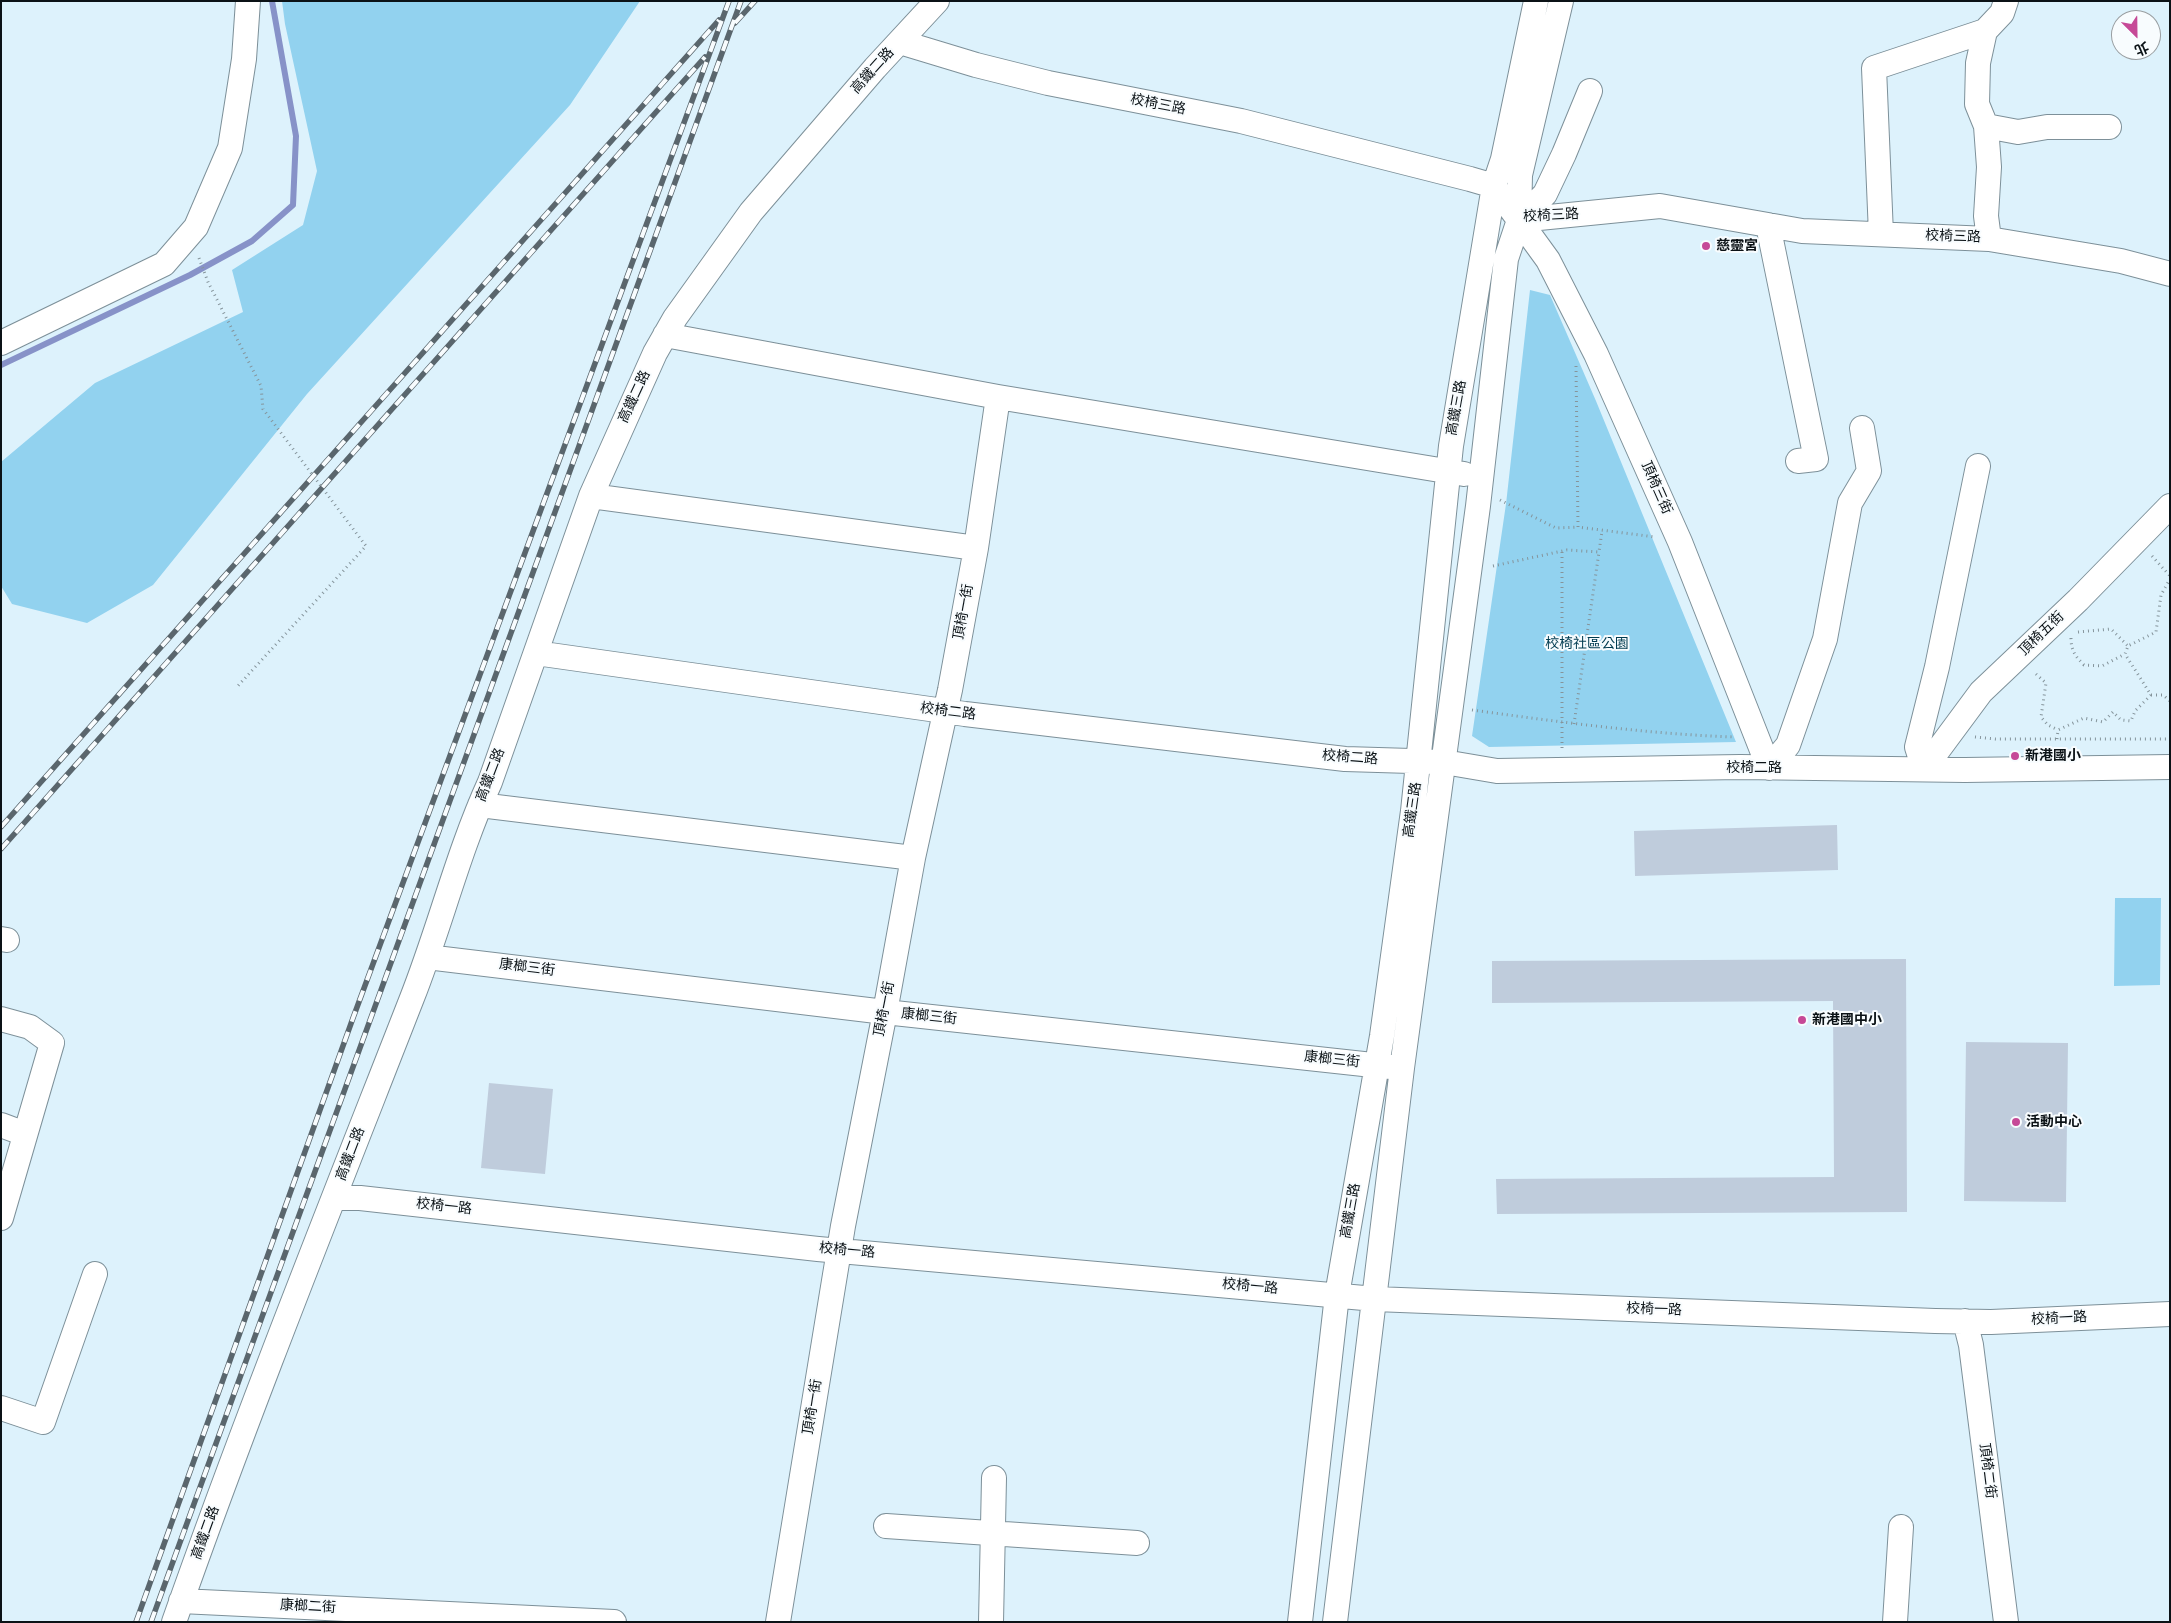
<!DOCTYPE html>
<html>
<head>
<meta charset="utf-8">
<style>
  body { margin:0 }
  #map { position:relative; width:2171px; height:1623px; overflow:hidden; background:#ddf2fc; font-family:"Sofia Sans Condensed","Noto Sans TC",sans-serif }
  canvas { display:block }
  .frame { position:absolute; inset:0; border:2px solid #0b1216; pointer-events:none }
  .north { position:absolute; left:2111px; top:10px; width:50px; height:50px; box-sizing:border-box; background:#f8fcfe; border:1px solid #999ea1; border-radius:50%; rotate:157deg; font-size:14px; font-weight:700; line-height:20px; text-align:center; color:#0b1216 }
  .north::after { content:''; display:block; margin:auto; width:18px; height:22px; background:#c64997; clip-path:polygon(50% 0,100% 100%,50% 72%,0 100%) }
</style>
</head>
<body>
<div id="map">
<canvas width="2171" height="1623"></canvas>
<div class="frame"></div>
<div class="north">北</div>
</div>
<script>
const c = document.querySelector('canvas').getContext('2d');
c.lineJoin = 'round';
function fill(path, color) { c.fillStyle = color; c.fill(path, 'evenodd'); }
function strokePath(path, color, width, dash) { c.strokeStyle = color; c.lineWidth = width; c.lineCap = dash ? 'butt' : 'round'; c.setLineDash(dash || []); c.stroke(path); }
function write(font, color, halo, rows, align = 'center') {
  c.font = font + ' "Sofia Sans Condensed","Noto Sans TC",sans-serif'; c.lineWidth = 4; c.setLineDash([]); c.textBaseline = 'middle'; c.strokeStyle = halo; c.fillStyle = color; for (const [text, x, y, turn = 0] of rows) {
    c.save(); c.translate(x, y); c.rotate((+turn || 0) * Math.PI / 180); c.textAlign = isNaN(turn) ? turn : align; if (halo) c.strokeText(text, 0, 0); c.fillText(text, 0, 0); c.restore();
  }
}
fill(new Path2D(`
  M282 1H640L570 105 307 394 153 585 87 623 12 604 1 586V462L95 383 243 312 232 270 303 225 317 171 285 24Z
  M1530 290 1550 295 1596 401 1736 742 1489 747 1472 736 1506 504Z
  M2115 898H2161L2160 985 2114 986Z`), '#92d2ef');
strokePath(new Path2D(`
  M1 365 190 275 252 241 293 205 296 136 272 1`), '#8792c8', 6);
fill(new Path2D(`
  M1837 825 1838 870 1635 876 1634 831Z
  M1906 959 1907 1212 1497 1214 1496 1179 1834 1177 1833 1001 1492 1003V961Z
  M1966 1042 2068 1043 2066 1202 1964 1201Z
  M489 1083 553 1089 545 1174 481 1168Z`), '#bfccdc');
const minor = new Path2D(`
  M900 42 976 65 1048 83 1241 121 1470 179 1494 186 1519 220 1660 206 1802 231 1989 239 2121 261 2170 274
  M1590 91 1564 154 1545 194 1519 220 1548 260 1596 354 1680 542 1769 768 1788 745 1825 639 1850 503 1869 471 1862 428
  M1986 126 2018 132 2047 127H2109
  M1768 225 1816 459 1798 461
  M1881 234 1874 68 1985 31
  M1989 239 1986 216 1989 167 1986 126 1977 104 1978 63 1985 31 2002 13 2006 1
  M665 335 998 397 1464 474
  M1 343 164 264 196 227 230 148 244 59 248 1
  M591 496 976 548
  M536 653 965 714 1345 759 1444 762 1497 771 1740 767 1965 770 2170 767
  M1924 769 1981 692 2078 600 2170 506
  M1924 769 1917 747 1937 667 1978 466
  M480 805 913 858
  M1 939 7 940
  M427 957 885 1012 1391 1067
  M1 1019 30 1027 52 1043 1 1218
  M1 1125 25 1134
  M334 1198H360L818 1249 1375 1299 1935 1321 1991 1322 2170 1314
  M1965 1321 1971 1345 2006 1622
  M1 1408 43 1422 95 1274
  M886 1526 1137 1543
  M181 1601 614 1622
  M174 1622C248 1412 331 1205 412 998 440 927 458 852 490 782L591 496 655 353 675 318 751 212 875 68 937 1
  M778 1622 843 1226 885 1012 913 858 950 690 976 548 998 397
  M991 1622 994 1478
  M1300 1622 1337 1295 1382 1036 1413 811 1451 446 1494 186 1503 159 1536 1
  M1335 1622 1402 1068 1478 506 1506 259 1519 220 1520 175 1561 1
  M1895 1622 1901 1527`);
strokePath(minor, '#7d9099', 26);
strokePath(new Path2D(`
  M199 258 208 282 261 386 263 409 366 546 236 688
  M1576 366 1578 527 1655 537
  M1500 500 1556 528 1578 527
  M2152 556 2170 576
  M1493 566 1567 550 1599 552 1602 531
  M2078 632 2111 629 2128 646
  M2071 638C2071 651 2076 657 2084 665L2102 666 2125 654
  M2036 674 2046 683 2041 717 2048 725 2058 730
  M2151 695H2163L2170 701
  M1472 710C1560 722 1647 734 1735 737
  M1574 724 1599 552
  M1975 737 1995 739H2170
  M2057 739 2058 730 2084 718 2103 722 2113 712 2121 720 2131 721 2135 711 2151 695 2125 654 2128 646 2156 632 2161 595 2170 579
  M1562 748V551`), '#85949b', 3, [1, 4]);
strokePath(minor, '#fff', 24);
const rail = new Path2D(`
  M735 23 755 1
  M1 827 719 20
  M1 849 705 57
  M136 1622 353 1018 729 1
  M151 1622 741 1`);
strokePath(rail, '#5a666d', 5.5);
strokePath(rail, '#f8fcfe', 4, [11]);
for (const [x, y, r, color] of [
  [1706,246,5,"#c64997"],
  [2015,756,5,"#c64997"],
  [1802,1020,5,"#c64997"],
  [2016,1122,5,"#c64997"]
]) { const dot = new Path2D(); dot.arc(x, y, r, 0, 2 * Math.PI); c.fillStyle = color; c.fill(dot); strokePath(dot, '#f8fcfe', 2); }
write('14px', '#0b1216', '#f8fcfe', [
  ["高鐵二路",873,71,-48],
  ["校椅三路",1158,105,11],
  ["校椅三路",1551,216,-3],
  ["校椅三路",1953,237,2],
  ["高鐵二路",635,397,-65],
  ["高鐵三路",1457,408,-80],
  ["頂椅三街",1656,488,66],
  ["頂椅一街",964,612,-80],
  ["頂椅五街",2042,634,-44],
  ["校椅二路",948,712,7],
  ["校椅二路",1350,758,4],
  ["校椅二路",1754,768],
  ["高鐵二路",491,775,-69],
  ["高鐵三路",1413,810,-82],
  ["康榔三街",527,968,7],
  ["頂椅一街",885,1009,-79],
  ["康榔三街",929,1017,6],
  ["康榔三街",1332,1060,6],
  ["高鐵二路",351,1154,-69],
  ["校椅一路",444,1207,6],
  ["高鐵三路",1351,1211,-80],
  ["校椅一路",847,1251,5],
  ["校椅一路",1250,1287,5],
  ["校椅一路",1654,1310,2],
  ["校椅一路",2059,1319,-3],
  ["頂椅一街",813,1407,-81],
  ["頂椅二街",1987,1471,83],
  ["高鐵二路",206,1533,-70],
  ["康榔二街",308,1607,3]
]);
write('bold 14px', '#0b1216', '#f8fcfe', [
  ["慈靈宮",1716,246],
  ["新港國小",2025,756],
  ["新港國中小",1812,1020],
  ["活動中心",2026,1122]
], 'left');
write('14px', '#003b50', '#f8fcfe', [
  ["校椅社區公園",1587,644]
]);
</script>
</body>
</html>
